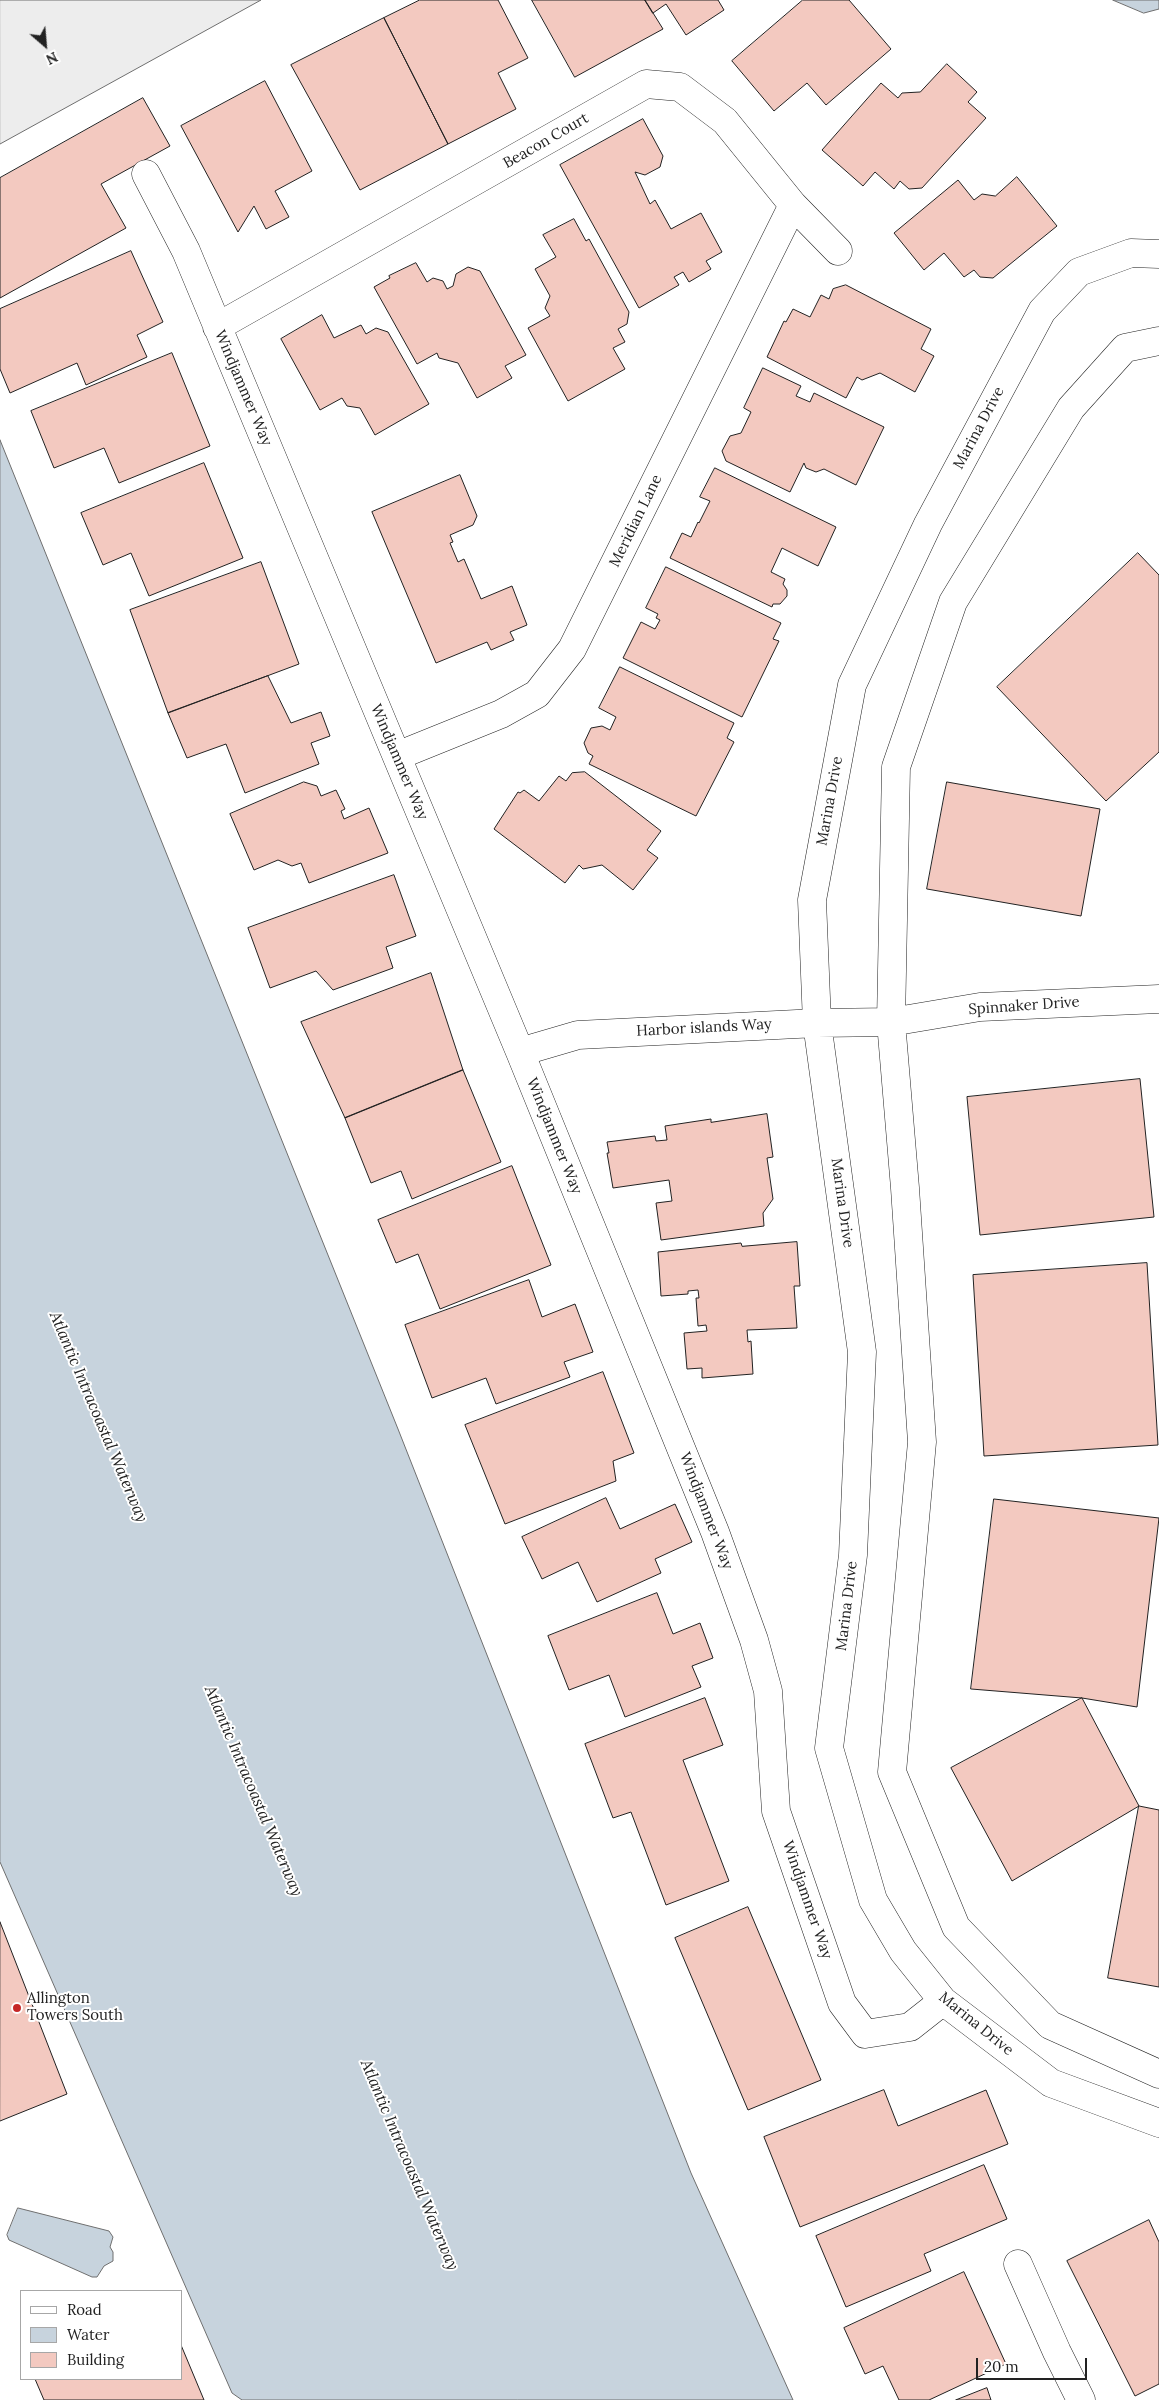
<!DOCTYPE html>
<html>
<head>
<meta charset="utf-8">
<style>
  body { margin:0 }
  #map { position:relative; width:1159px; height:2400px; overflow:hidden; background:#fff; font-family:Lora,serif }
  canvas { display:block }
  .legend { position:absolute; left:20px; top:2290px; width:162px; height:90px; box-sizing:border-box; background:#fff; border:1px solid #a7a7a7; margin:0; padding:6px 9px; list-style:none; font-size:15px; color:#222 }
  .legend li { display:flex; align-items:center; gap:10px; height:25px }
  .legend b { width:25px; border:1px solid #a7a7a7 }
  .north { position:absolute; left:20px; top:20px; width:50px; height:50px; -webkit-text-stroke:4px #fff; paint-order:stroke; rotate:153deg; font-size:14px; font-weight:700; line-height:20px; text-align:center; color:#222 }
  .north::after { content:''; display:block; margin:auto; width:18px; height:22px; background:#222; clip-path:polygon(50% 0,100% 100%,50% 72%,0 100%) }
  .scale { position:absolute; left:976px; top:2358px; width:111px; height:22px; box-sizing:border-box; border:2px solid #222; border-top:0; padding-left:6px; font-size:15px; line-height:18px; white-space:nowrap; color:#222; -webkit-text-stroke:4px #fff; paint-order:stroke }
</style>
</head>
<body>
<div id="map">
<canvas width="1159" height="2400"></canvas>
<ul class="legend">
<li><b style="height:6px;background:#fff"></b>Road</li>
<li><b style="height:14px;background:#c7d3dd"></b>Water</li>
<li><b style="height:14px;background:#f3c9c0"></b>Building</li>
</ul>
<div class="north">N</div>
<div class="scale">20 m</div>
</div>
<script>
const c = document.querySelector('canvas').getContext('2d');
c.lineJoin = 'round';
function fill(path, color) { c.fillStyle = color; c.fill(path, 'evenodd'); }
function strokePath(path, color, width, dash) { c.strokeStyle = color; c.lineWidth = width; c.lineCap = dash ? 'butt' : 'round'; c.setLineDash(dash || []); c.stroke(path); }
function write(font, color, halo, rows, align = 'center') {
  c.font = font + ' Lora,serif'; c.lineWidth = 4; c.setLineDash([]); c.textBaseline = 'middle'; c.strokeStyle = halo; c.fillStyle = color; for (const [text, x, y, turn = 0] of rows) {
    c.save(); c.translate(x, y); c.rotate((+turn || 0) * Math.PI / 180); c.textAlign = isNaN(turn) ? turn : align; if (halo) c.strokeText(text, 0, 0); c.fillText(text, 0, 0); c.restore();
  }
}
const parking = new Path2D(`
  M0 0H261L0 144Z`);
fill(parking, '#ededed');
strokePath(parking, '#6f6f6f', 1);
const water = new Path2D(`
  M1113 0H1159V9L1144 13Z
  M0 440 398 1429 691 2173 793 2400H242L232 2393 0 1862Z
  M18 2208 109 2231 113 2237 110 2247 113 2252V2261L104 2266 97 2277H92L9 2240 7 2235Z`);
fill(water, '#c7d3dd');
strokePath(water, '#6f6f6f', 1);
const building = new Path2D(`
  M420 0H498L528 58 498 73 516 109 448 144 384 18Z
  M532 0H645L663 29 575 77Z
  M645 0H718L724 10 686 35 666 4 653 13Z
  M803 0H849L891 49 826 105 807 83 774 111 732 61Z
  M384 18 448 144 360 190 291 65Z
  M947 64 977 92 968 102 986 118 922 188 909 189 900 181 894 189 875 172 863 186 822 150 881 83 898 98 902 93 920 92Z
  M265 81 312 171 275 191 289 217 266 229 254 206 238 232 181 126Z
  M143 98 170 146 101 184 126 228 0 298V178Z
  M643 119 663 156 660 167 645 175 635 172 650 204 655 200 671 229 701 213 722 252 706 261 711 269 689 282 683 272 674 277 679 285 639 308 560 165Z
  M1017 177 1057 226 993 278 980 277 974 270 964 277 944 253 924 270 894 233 958 180 974 200 982 194 995 196Z
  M574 219 586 241 589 239 629 312 627 324 618 329 625 342 613 348 625 369 568 401 528 328 550 316 545 308 550 296 535 269 556 257 543 235Z
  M131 251 163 322 137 335 147 357 86 385 77 363 10 393 0 369V309Z
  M416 263 427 282 433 278 443 281 447 289 453 286 456 274 468 267 480 271 526 355 505 366 512 378 477 398 458 363 439 358 437 353 417 364 374 287 390 278 389 276Z
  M846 285 931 329 921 349 934 356 915 392 880 373 862 380 857 377 846 398 767 357 784 321 786 322 793 309 810 317 821 295 829 299 833 289Z
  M322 315 334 338 361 325 366 334 376 328 388 332 429 404 375 435 360 408 347 406 342 398 320 410 281 339Z
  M172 353 210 446 119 483 104 448 54 468 31 411Z
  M763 368 801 386 796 396 810 402 814 393 884 427 856 485 824 469 816 472 806 468 804 463 790 492 726 461 722 451 730 436 741 433 751 412 744 408Z
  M204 463 243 558 149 596 131 553 103 565 81 513Z
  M715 468 836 527 818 566 782 548 771 572 785 579 783 584 787 590V596L780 604H773L772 607 670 558 682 533 691 537 698 522 699 523 710 501 700 497Z
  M460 475 477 516 473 525 450 535 453 542 450 543 458 562 464 559 481 599 512 586 527 625 510 632 514 640 491 650 487 642 436 663 372 512Z
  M1138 553 1159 575V752L1106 801 997 687Z
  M261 562 299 664 168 713 130 610Z
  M666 567 781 623 773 639 779 641 742 717 623 658 641 622 655 629 660 620 656 618 658 614 646 608Z
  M620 667 734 723 727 738 734 742 696 816 589 764 593 756 588 753 584 743 591 728 602 726 610 730 616 717 599 708Z
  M268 676 291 723 321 712 330 736 311 743 319 764 245 793 226 744 187 758 168 713Z
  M585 772 661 831 647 850 658 858 633 890 602 865 583 869 579 865 565 883 494 829 518 792 520 793 524 790 539 801 559 776 566 781 572 773Z
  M304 782 317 786 321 796 336 790 345 809 341 811 344 819 369 808 388 853 309 883 301 863 292 866 278 860 254 870 230 814Z
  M947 782 1100 809 1081 916 927 889Z
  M394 875 416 936 386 947 393 968 333 990 316 971 270 988 248 928Z
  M431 973 463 1070 345 1118 301 1022Z
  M463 1070 501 1162 412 1199 401 1171 371 1183 345 1118Z
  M1140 1079 1154 1217 980 1235 967 1097Z
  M767 1114 773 1157 767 1158 773 1199 763 1213 764 1226 661 1240 656 1203 672 1201 669 1180 613 1188 607 1153H609L607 1142 655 1136 656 1141 667 1140 665 1126 711 1119V1122Z
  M512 1166 551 1265 440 1309 418 1254 396 1263 378 1220Z
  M797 1242 800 1286H794L797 1328 747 1330 748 1342 751 1341 753 1374 702 1378V1368L687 1369 684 1333 707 1331 706 1325 698 1326 696 1298H699L698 1290 688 1291V1294L661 1296 658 1252 741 1243 742 1246Z
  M1147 1263 1158 1445 984 1456 973 1275Z
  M529 1280 542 1317 575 1304 593 1352 564 1362 570 1377 496 1404 486 1378 432 1398 405 1325Z
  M603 1372 634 1453 613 1461 616 1481 505 1524 465 1425Z
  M606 1498 620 1529 675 1504 692 1542 655 1559 661 1573 597 1602 578 1562 542 1579 522 1537Z
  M994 1499 1159 1518 1137 1707 1082 1698 971 1689Z
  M657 1593 673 1634 700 1623 713 1658 692 1666 701 1687 625 1717 609 1675 569 1690 548 1636Z
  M705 1698 723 1745 683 1760 729 1881 666 1905 631 1812 613 1818 585 1744Z
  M1082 1698 1139 1806 1012 1881 951 1768Z
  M1139 1806 1159 1810V1987L1108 1978Z
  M748 1907 821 2080 748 2110 675 1938Z
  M0 1922 67 2094 0 2121Z
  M884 2090 898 2126 986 2090 1008 2144 800 2227 764 2137Z
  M984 2165 1007 2219 924 2254 931 2271 846 2307 816 2236Z
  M1149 2220 1159 2242V2384L1135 2396 1067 2261Z
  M964 2272 1006 2364 929 2400H899L883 2366 865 2374 844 2328Z
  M181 2345 204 2400H44L35 2379H181Z
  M987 2388 991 2400H956Z`);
fill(building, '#f3c9c0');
strokePath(building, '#222', 1);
const minor = new Path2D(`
  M146 174 186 251 520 1052 715 1532 754 1640 768 1691 776 1811 842 2003 865 2034 910 2027 943 2001
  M1159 254 1131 253 1079 272 1042 311 928 524 852 685 812 900 817 1023 862 1352 853 1555 829 1748 873 1900 903 1951 943 2001 1051 2083 1159 2123
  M217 327 646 84 680 87 725 121 793 205 838 251
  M1159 341 1125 348 1071 408 953 602 896 767 891 1022 905 1188 922 1442 892 1772 956 1927 1050 2025 1159 2074
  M397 756 501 714 537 694 572 649 793 205
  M520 1052 578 1035 817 1023 891 1022 980 1007 1159 999
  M1018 2264 1057 2352 1081 2400`);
strokePath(minor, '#222', 29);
strokePath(minor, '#fff', 28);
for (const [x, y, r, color] of [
  [17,2008,5,"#c62828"]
]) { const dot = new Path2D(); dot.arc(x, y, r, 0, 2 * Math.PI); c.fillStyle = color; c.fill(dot); strokePath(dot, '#fff', 2); }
write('15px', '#222', '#fff', [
  ["Beacon Court",546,141,-30],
  ["Windjammer Way",243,388,67],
  ["Marina Drive",979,428,-62],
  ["Meridian Lane",636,521,-64],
  ["Windjammer Way",399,762,67],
  ["Marina Drive",830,801,-80],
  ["Spinnaker Drive",1024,1006,-4],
  ["Harbor islands Way",704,1028,-3],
  ["Windjammer Way",554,1136,68],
  ["Marina Drive",842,1203,82],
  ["Windjammer Way",706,1511,69],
  ["Marina Drive",847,1606,-83],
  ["Windjammer Way",807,1900,71],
  ["Marina Drive",976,2024,39]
]);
write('15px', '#222', '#fff', [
  ["Allington",27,1999],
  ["Towers South",27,2016]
], 'left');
write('italic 16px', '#222', '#fff', [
  ["Atlantic Intracoastal Waterway",98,1417,67],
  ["Atlantic Intracoastal Waterway",253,1791,67],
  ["Atlantic Intracoastal Waterway",409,2165,67]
]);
</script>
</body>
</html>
